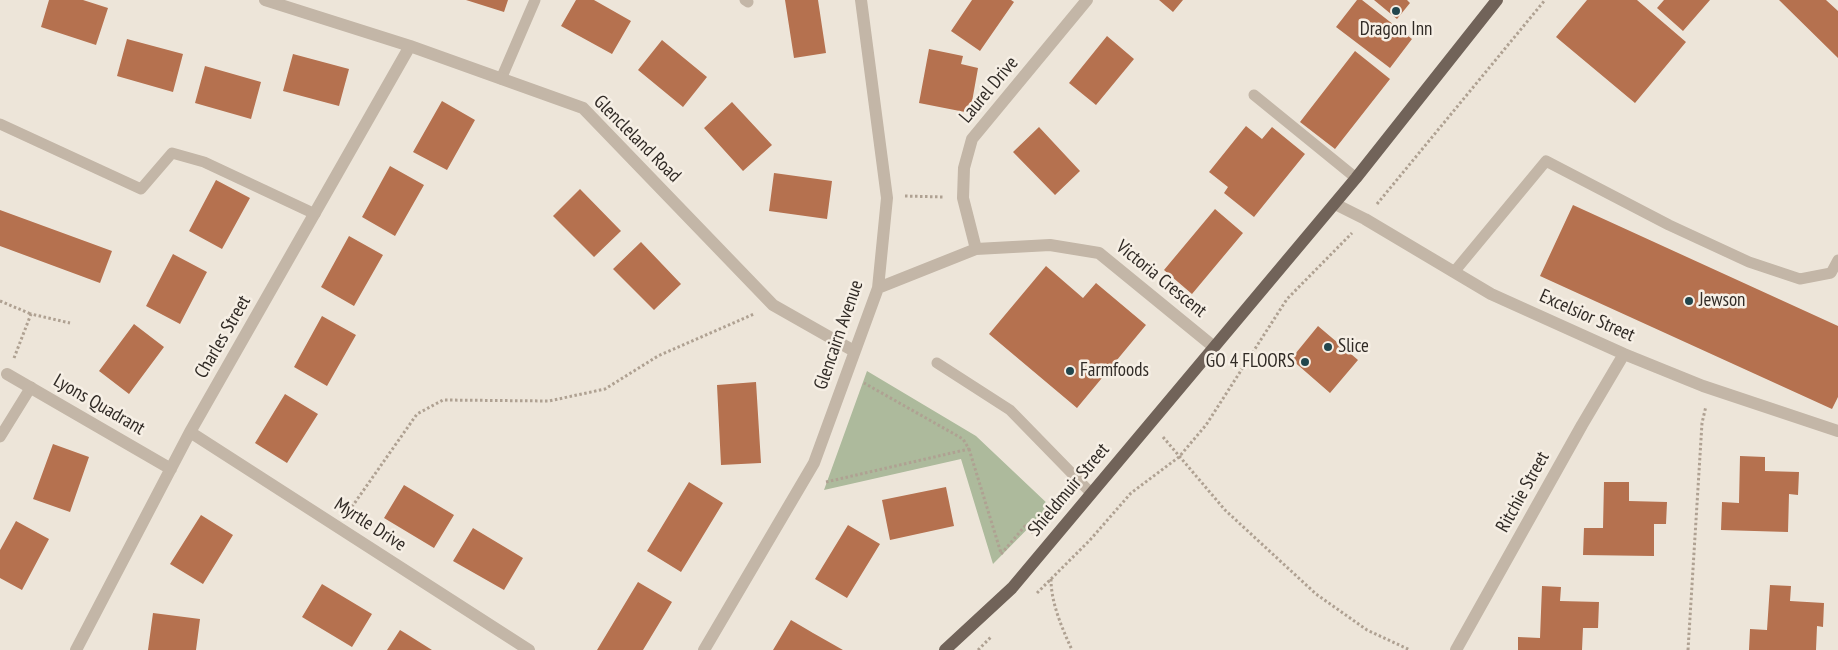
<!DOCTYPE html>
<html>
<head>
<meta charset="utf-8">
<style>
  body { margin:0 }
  canvas { display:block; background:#ede5d9 }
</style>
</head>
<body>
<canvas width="1838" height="650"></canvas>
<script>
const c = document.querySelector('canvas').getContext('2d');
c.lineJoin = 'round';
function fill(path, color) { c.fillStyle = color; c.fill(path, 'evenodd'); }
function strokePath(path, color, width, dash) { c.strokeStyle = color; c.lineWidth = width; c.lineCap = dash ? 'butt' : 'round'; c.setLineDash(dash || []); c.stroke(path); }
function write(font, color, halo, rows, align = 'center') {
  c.font = font + ' "PT Sans Narrow",sans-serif'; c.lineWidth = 5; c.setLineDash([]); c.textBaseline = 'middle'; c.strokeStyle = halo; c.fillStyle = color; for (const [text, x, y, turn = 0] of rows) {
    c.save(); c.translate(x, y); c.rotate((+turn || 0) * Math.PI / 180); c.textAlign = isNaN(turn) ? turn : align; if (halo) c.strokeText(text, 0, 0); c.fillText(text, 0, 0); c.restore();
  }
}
fill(new Path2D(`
  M867 371 976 436 1050 506 993 564 961 459 824 490Z`), '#adba9c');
fill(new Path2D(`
  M49 0H83L108 8 96 45 41 27Z
  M466 0H508L504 12Z
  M576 0H594L631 21 612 54 561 26Z
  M785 0H818L826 53 794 58Z
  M972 0H1011L1014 2 980 51 951 31Z
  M1159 0H1183L1173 12Z
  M1357 0H1362L1412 39 1390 68 1336 27Z
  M1374 0H1407L1410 3 1397 19Z
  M1587 0H1637L1686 42 1635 103 1556 37Z
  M1664 0H1710L1683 31 1657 8Z
  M1779 0H1826L1838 11V58Z
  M1107 36 1134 59 1096 105 1069 83Z
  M127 39 183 54 173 92 117 76Z
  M662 40 707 77 683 107 638 70Z
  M929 49 963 56 961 64 978 68 970 113 919 103Z
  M1355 51 1390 79 1335 149 1300 122Z
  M293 54 349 69 339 106 283 91Z
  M205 66 261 82 251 119 195 103Z
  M442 101 475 120 447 170 413 152Z
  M732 102 772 145 743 171 704 128Z
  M1246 126 1262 139 1272 127 1305 154 1254 217 1224 193 1228 187 1209 172Z
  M1039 127 1080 171 1055 195 1013 152Z
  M390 166 424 185 395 236 362 217Z
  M774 173 832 181 827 219 769 211Z
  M216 180 250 198 222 249 189 231Z
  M580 189 621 231 594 257 553 216Z
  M1573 205 1838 326V397L1832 409 1540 276Z
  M1215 209 1243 233 1192 294 1164 270Z
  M0 210 112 251 100 283 0 246Z
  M349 236 383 255 354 306 321 287Z
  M641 242 681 284 654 310 613 269Z
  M173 254 207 272 180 324 146 306Z
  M1046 266 1083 298 1096 283 1146 325 1077 408 989 334Z
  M322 316 356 335 327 386 294 367Z
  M134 324 164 347 129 394 99 371Z
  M1318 326 1358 360 1330 393 1291 359Z
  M756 382 761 463 721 465 717 385Z
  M285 394 318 414 287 463 255 443Z
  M53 444 89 457 70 512 33 499Z
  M1740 456 1765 457V471L1799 472 1798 495 1789 494 1788 532 1721 530 1722 502 1739 503Z
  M689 482 723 503 681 572 647 551Z
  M1604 482H1629V501L1667 502 1666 524H1654V556L1583 555 1584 528H1603Z
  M404 485 454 515 434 548 384 518Z
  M946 487 954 526 890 540 882 500Z
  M201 515 233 535 203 584 170 564Z
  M16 521 49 539 22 590 0 578V550Z
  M848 525 880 544 847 598 815 579Z
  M473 528 523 558 504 590 453 561Z
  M638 582 672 602 643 650H597Z
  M322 584 372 614 352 647 302 617Z
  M1770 585 1791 586 1790 601 1824 603 1823 627 1817 626 1816 650H1749L1750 629 1767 630Z
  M1542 586 1561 587 1560 601 1599 602 1598 628H1583L1582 650H1518V637L1540 638Z
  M153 613 200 619 196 650H148Z
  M791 620 813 633 843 650H773Z
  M400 630 405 633 432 650H387Z`), '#b5714f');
strokePath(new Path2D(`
  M905 196 944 197
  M1377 204 1545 0
  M0 301 31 314
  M14 358 31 314 70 323
  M1163 437 1225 510 1316 594 1367 630 1410 650
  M969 449 1001 553
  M826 482 969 449 963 439 864 383
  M349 511 417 414 443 400 549 401 605 389 658 356 754 314
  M1001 554 1025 526 1033 533
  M1051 579C1051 603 1062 628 1072 650
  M1037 593 1090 540 1131 493 1179 457 1206 425 1287 299 1352 233
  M978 650 991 637
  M1688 650 1702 423 1706 406`), '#afa192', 3, [2.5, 2.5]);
strokePath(new Path2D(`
  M745 0 748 2
  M501 79 535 0
  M1254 95 1356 178
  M0 124 141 189 172 153 204 162 315 214
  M1454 272 1546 161 1669 225 1749 262 1800 279 1831 273 1838 260
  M937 363 1010 410 1091 493
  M0 437 31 387`), '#c3b6a7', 11);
strokePath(new Path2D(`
  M265 0 410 46 583 108 773 305 854 351
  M1335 204 1365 219 1491 294 1624 354 1703 386 1838 431
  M976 249 963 198 964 168 972 139 1087 0
  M878 288 976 249 1050 245 1099 253 1214 347
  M7 374 171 469
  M190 432 529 650
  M76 650 190 432 410 46
  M704 650 814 463 878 288 887 198 861 0
  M1456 650 1582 425 1624 354`), '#c3b6a7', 12);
strokePath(new Path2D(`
  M945 650 1012 588 1356 178 1497 0`), '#716359', 12);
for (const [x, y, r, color] of [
  [1396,11,5,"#22464d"],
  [1689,301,5,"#22464d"],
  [1328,347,5,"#22464d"],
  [1305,362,5,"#22464d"],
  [1070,371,5,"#22464d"]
]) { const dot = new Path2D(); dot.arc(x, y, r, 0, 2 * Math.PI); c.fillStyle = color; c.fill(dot); strokePath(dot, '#f6efe5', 2); }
write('19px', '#312b26', '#f6efe5', [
  ["Dragon Inn",1396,30,"center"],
  ["Jewson",1699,301],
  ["Slice",1338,347],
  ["GO 4 FLOORS",1295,362,"right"],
  ["Farmfoods",1080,371]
], 'left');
write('19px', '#312b26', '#f6efe5', [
  ["Laurel Drive",989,90,-50],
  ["Glencleland Road",637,139,45],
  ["Victoria Crescent",1161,279,39],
  ["Excelsior Street",1587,316,24],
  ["Glencairn Avenue",839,335,-71],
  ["Charles Street",223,337,-60],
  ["Lyons Quadrant",99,405,30],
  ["Shieldmuir Street",1069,490,-50],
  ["Ritchie Street",1523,492,-61],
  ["Myrtle Drive",370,525,33]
]);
</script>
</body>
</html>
